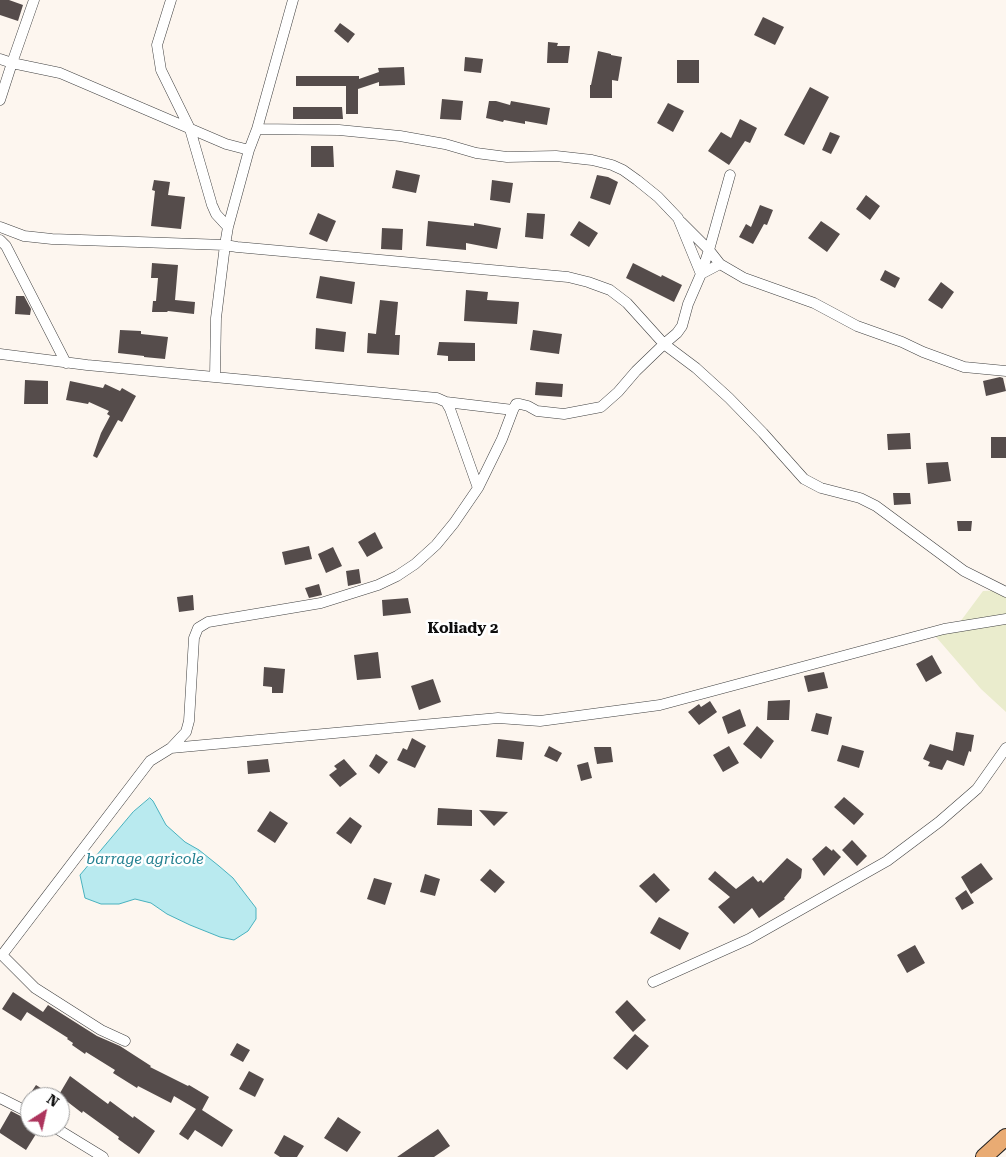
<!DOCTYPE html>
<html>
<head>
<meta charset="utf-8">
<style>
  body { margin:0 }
  #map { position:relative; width:1006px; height:1157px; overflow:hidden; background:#fdf6ef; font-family:"Roboto Serif",serif }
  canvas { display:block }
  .north { position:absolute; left:20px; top:1087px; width:50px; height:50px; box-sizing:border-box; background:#fff; border:1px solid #9e9e9e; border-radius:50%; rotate:35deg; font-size:14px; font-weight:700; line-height:20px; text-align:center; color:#0d0d0d }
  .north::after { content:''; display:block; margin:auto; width:18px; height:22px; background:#ad355d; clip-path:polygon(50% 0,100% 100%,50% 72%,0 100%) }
</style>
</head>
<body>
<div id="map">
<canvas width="1006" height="1157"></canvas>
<div class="north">N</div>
</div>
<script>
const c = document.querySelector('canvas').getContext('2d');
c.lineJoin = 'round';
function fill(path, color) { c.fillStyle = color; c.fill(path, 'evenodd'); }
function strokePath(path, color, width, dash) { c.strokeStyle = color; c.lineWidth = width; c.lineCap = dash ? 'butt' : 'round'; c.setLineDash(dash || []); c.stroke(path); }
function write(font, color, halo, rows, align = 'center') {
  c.font = font + ' "Roboto Serif",serif'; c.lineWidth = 5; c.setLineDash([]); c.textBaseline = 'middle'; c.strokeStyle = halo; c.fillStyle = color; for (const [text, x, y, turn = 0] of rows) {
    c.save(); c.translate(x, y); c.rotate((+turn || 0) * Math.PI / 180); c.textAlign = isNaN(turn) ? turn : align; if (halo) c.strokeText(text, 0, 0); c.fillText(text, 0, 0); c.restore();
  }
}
fill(new Path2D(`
  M1006 590V712L981 689 930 630 960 622 983 591Z`), '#eaeccd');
const water = new Path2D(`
  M150 798 153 801 166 825 185 842 199 850 219 866 233 878 256 908V919L248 931 234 940 220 937 190 925 167 914 151 903 135 899 119 904H101L85 898 80 875 133 812Z`);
fill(water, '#b9eaef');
strokePath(water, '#48b1be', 1);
fill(new Path2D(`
  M0 0H9L23 5 18 21 0 15Z
  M763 17 784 27 775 45 754 35Z
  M340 23 355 34 348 43 334 31Z
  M548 42 558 43 557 46H570L568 63H547Z
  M598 51 611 54V55L622 57 618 81 612 80V98H590V85H591Z
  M465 57 483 59 481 73 464 71Z
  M677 60H699V83H677Z
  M404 67 405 85 379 86V82L358 89V114H346V86H296V76H359V79L379 72 378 68Z
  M810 87 829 97 804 145 784 135Z
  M442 99 463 101 461 120 440 119Z
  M489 101H496L510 105 511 101 550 108 547 125 525 121V124L504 120 503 122 486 118Z
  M668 103 684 111 673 132 657 123Z
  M293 107H342L343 119H293Z
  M740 119 757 128 750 143 745 141 729 165 708 151 721 132 731 138Z
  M830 132 840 136 831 154 822 150Z
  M311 146H333L334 167H311Z
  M396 170 420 175 416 193 392 188Z
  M597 175 608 177 618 182 610 205 590 198Z
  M154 180 170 182 168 195 185 197 181 229 151 226 155 191 152 190Z
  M492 180 513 183 510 203 490 200Z
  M866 195 880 206 870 220 856 209Z
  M760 205 773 210 767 225 764 224 753 244 739 237 746 224 751 227Z
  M318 213 336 221 327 242 309 234Z
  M527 213 545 214 543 239 525 237Z
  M428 221 474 226V223L501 228 497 249 466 243V250L426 246Z
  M579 221 598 233 589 247 570 235Z
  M821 221 840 234 827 252 808 238Z
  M382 228 403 229 402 250 381 249Z
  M152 263 178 265 175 300 195 302 194 314 168 311 167 312H152L153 301H156L158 278H151Z
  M633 263 661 277 662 275 682 285 674 302 626 278Z
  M885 270 900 278 895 288 880 280Z
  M320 276 355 282 352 304 316 298Z
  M941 282 954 292 942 309 928 300Z
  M466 290 488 292 487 300 519 302 517 324 464 321Z
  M16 296H24L31 309 30 315 15 314Z
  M380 300 398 302 395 335H400L399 355 367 353 368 333 376 334Z
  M316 328 346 332 344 352 315 349Z
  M120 330 141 331V334L168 337 165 359 144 357V356L118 353Z
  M533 330 562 334 559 354 530 350Z
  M439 342 475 343V361H448V356L437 355Z
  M1000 377 1003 378 1006 391 986 396 983 381Z
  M25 380 48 381V404H24Z
  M70 381 103 388 105 384 120 391 122 388 136 396 122 422 118 420 97 458 93 456 101 433 110 416 107 414 109 411 89 402 88 404 66 400Z
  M536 382 563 384 562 397 535 395Z
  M910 433 911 449 888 450 887 434Z
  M991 437H1006V458H991Z
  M948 462 951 481 928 484 926 463Z
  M893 493H910L911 504 894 505Z
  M957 521H972L971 531H958Z
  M375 532 383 548 367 557 358 542Z
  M309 546 312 559 285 565 282 552Z
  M333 547 342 566 326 573 318 554Z
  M359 569 361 583 348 586 346 571Z
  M319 584 322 595 309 598 305 588Z
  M193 595 194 610 179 612 177 597Z
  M408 598 411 613 383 616 382 600Z
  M378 652 381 678 357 680 354 655Z
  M932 655 942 673 926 682 916 664Z
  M264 667 285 669 283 693H272V687L263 686Z
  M824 672 828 688 808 692 804 676Z
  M433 679 441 702 419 710 411 686Z
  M790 700 789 720H767L768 701Z
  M710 701 717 712 699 725 688 712 699 704 701 707Z
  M740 709 746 726 728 734 722 717Z
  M816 713 832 717 828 735 811 731Z
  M757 726 774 741 761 759 743 744Z
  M956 732 974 735 971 752 969 751 964 766 947 760 942 770 928 766 930 762 923 759 930 744 953 751Z
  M412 738 426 746 415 768 397 760 403 748 407 750Z
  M498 739 524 742 522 760 496 757Z
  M842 745 864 751 859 768 837 761Z
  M549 746 562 753 557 762 544 756Z
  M729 746 739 763 723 772 713 755Z
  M594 747H611L613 762 597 764Z
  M376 754 388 762 379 774 369 766Z
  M268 759 270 772 248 774 247 761Z
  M344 759 357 774 340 787 329 775 337 769 334 766Z
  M588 762 592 778 581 781 577 765Z
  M844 797 864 814 854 825 834 807Z
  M438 808 472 810V826L437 825Z
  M479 810 508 812 494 826Z
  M270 811 288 823 275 843 257 831Z
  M350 817 362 826 351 844 336 833Z
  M852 840 867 856 857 866 842 850Z
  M826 846 832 851 833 849 841 857 824 876 812 859Z
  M787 858 802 869 801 878 784 898 785 899 759 918 752 908 734 924 718 907 730 897 708 879 715 871 736 889 753 876 758 882 761 880 763 883Z
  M981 863 993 879 971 894 961 877Z
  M490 869 505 882 495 893 480 880Z
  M654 873 670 890 656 903 639 886Z
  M425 874 440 879 435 896 420 892Z
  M374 878 392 883 385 905 367 899Z
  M966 890 974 903 962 910 955 898Z
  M659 917 689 933 680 950 650 933Z
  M915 945 925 963 907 973 897 955Z
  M13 992 43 1012 48 1005 97 1036 120 1046 151 1066 150 1067 188 1086 189 1085 209 1097 202 1110 233 1130 222 1147 195 1130 188 1140 179 1134 196 1109 174 1096 171 1103 138 1086 137 1088 113 1073 115 1070 86 1052 85 1054 72 1045 73 1043 67 1039 68 1038 27 1012 21 1021 2 1009Z
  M627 1000 646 1020 633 1032 615 1012Z
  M635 1034 649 1046 627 1070 613 1058Z
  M237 1043 250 1050 243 1062 230 1055Z
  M249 1071 264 1079 255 1097 239 1089Z
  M70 1076 108 1104 110 1101 133 1118 134 1116 155 1131 139 1154 118 1139 119 1137 83 1111 82 1113 60 1096V1093Z
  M36 1085 55 1097H28Z
  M11 1111 30 1121V1130L36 1134 26 1150 0 1133V1130Z
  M338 1117 361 1132 347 1152 324 1138Z
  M438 1129 450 1146 434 1157H397Z
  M284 1135 304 1146 297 1157H280L274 1153Z`), '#554c4b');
const minor = new Path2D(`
  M171 0 157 45 161 70 190 129 212 205 216 214 228 227
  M0 59 12 63 60 73 226 144 249 150
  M0 100 12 63 34 0
  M257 129 339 130 400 136 445 144 476 153 507 157 556 156 592 160 612 165 623 170 637 180 658 197 678 218 701 274 720 264 744 278 814 303 857 326 902 342 923 352 964 367 1006 371
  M681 222 709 250 720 264
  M0 227 24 236 52 239 225 245 237 247 568 277 588 282 610 290 627 303 664 344 696 368 729 398 763 433 804 479 821 488 860 498 876 506 964 571 1006 592
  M0 240 6 246 66 363
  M0 354 87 365 437 398 446 402 450 409 478 488
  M215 376 216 318 225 245 228 227 249 150 257 129 293 0
  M446 402 513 410
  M171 748 186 732 189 721 194 638 198 628 208 622 321 603 378 585 397 576 415 564 436 545 454 523 478 488 502 439 513 410 516 404H520L528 406 537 411 564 414 601 407 618 392 636 371 664 344 677 333 682 326 688 304 701 274 709 250 730 175
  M653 982 749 939 887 861 939 822 977 789 1006 748
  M125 1041 101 1030 35 988 2 955 150 761 171 748 498 718 540 721 660 705 944 629 1006 619
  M0 1098 30 1113
  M54 1127 103 1157`);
const primary = new Path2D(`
  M984 1157 1006 1137`);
strokePath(minor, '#404040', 11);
strokePath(primary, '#1e1e1e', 18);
strokePath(minor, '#fff', 10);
strokePath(primary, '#e9ab73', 16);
write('bold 15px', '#0d0d0d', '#fff', [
  ["Koliady 2",463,629]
]);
write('italic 15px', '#248191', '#fff', [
  ["barrage agricole",145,860]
]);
</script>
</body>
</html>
